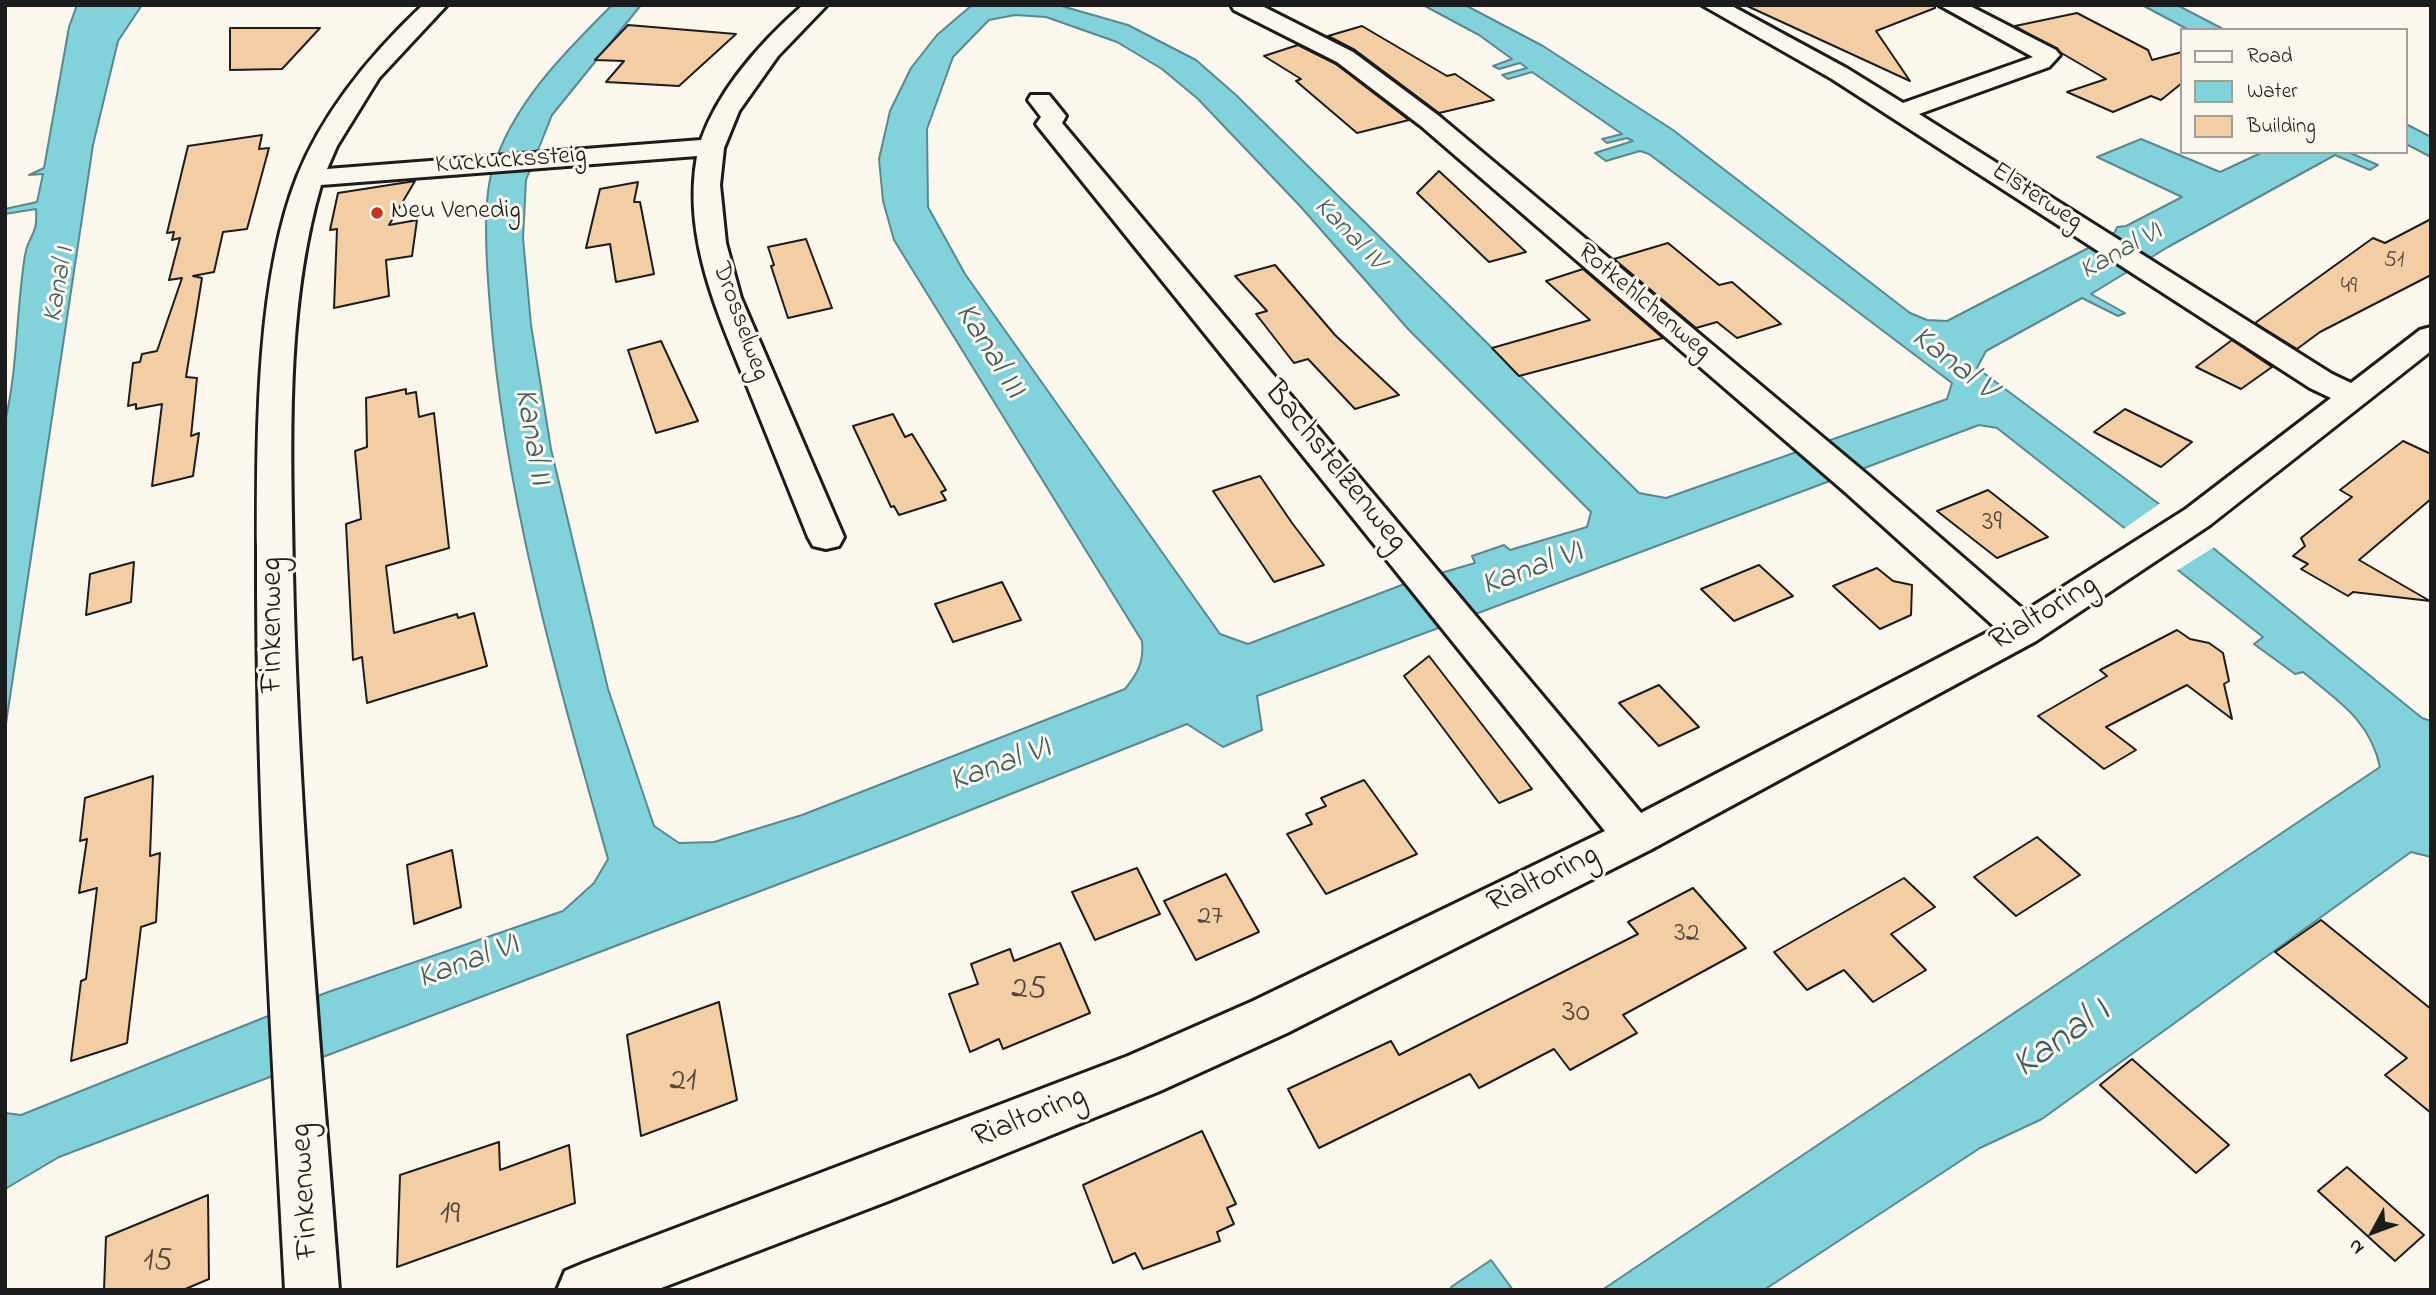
<!DOCTYPE html>
<html>
<head>
<meta charset="utf-8">
<style>
  body { margin:0 }
  #map { position:relative; width:2436px; height:1295px; overflow:hidden; background:#fbf7ec; font-family:"Indie Flower",sans-serif }
  canvas { display:block }
  .frame { position:absolute; inset:0; border:7px solid #1c1c1c; pointer-events:none }
  .legend { position:absolute; left:2180px; top:28px; width:228px; height:126px; box-sizing:border-box; background:#fbf7ec; border:2px solid #a29f99; margin:0; padding:9px 12px; list-style:none; font-size:21px; color:#1c1c1c }
  .legend li { display:flex; align-items:center; gap:14px; height:35px }
  .legend b { width:35px; border:2px solid #a29f99 }
  .north { position:absolute; left:2338px; top:1197px; width:70px; height:70px; -webkit-text-stroke:5px #fbf7ec; paint-order:stroke; rotate:229deg; font-size:19px; font-weight:700; line-height:28px; text-align:center; color:#1c1c1c }
  .north::after { content:''; display:block; margin:auto; width:24px; height:32px; background:#1c1c1c; clip-path:polygon(50% 0,100% 100%,50% 72%,0 100%) }
</style>
</head>
<body>
<div id="map">
<canvas width="2436" height="1295"></canvas>
<div class="frame"></div>
<ul class="legend">
<li><b style="height:9px;background:#fbf7ec"></b>Road</li>
<li><b style="height:19px;background:#81d2db"></b>Water</li>
<li><b style="height:19px;background:#f3cda3"></b>Building</li>
</ul>
<div class="north">N</div>
</div>
<script>
const c = document.querySelector('canvas').getContext('2d');
c.lineJoin = 'round';
function fill(path, color) { c.fillStyle = color; c.fill(path, 'evenodd'); }
function strokePath(path, color, width, dash) { c.strokeStyle = color; c.lineWidth = width; c.lineCap = dash ? 'butt' : 'round'; c.setLineDash(dash || []); c.stroke(path); }
function write(font, color, halo, rows, align = 'center') {
  c.font = font + ' "Indie Flower",sans-serif'; c.lineWidth = 6; c.setLineDash([]); c.textBaseline = 'middle'; c.strokeStyle = halo; c.fillStyle = color; for (const [text, x, y, turn = 0] of rows) {
    c.save(); c.translate(x, y); c.rotate((+turn || 0) * Math.PI / 180); c.textAlign = isNaN(turn) ? turn : align; if (halo) c.strokeText(text, 0, 0); c.fillText(text, 0, 0); c.restore();
  }
}
const water = new Path2D(`
  M77 5H142L118 41 93 145 5 730V422C18 367 16 311 25 255 28 234 38 238 36 209L5 214V209L37 202 43 174 29 175 44 168 69 27Z
  M612 5H641L552 115 526 180 523 238 531 325 551 449 608 689 654 826 679 843 714 842 802 815 1125 689C1138 673 1144 662 1142 641L894 240 883 201 879 159 890 111 911 68 937 35 972 5H1058L1128 25 1196 60 1236 95 1639 493 1666 498 1947 399 1952 383 1649 154 1640 151 1606 161 1595 153 1633 141 1627 138 1607 143 1602 139 1622 134 1532 72 1508 79 1502 75 1527 68 1520 63 1499 69 1493 66 1512 59 1479 35 1423 5H1465L1543 46 1673 130 1910 313 1927 320 1947 321 2094 245 2115 232 2117 227 2126 226 2182 197 2097 157 2141 139 2220 172 2263 152H2348L2378 165 2370 170 2335 155 2168 247 2091 294 2125 313 2118 316 2082 298 1986 351 1977 368 2159 504 2422 718 2431 721V857L2411 852 2042 1119 1980 1148 1764 1290H1602L2380 767C2370 720 2338 701 2303 672L2295 674 2254 644 2263 637 1997 428 1979 425 1257 696 1262 730 1223 747 1187 724 895 840 59 1157 5 1189V1113L21 1115 328 992 563 911 594 883 608 859C557 678 504 496 490 307 487 270 482 206 492 171 512 104 564 53 612 5ZM1015 15 1046 17 1117 42 1162 69 1198 99 1300 206 1409 330 1591 512 1587 527 1510 550 1504 545 1472 556 1475 563 1407 583 1248 644 1220 634 965 274 928 207 927 129 953 57 989 20Z
  M2142 5H2177L2225 30H2189Z
  M2406 124 2431 137V157L2406 144Z
  M1491 1260 1513 1290H1453L1451 1287Z`);
fill(water, '#81d2db');
strokePath(water, '#59898f', 2);
fill(new Path2D(`
  M2162 502 2216 546 2176 571 2122 530Z`), '#fbf7ec');
const building = new Path2D(`
  M1745 5H1935V8L1876 31 1910 81Z
  M2077 13 2148 50 2152 60 2182 52V83L2161 100 2151 96 2113 112 2067 92 2106 79 2015 26Z
  M628 25 736 34 679 86 606 82 624 61 595 60Z
  M1362 26 1447 76 1455 74 1494 100 1439 113 1355 50 1328 36Z
  M230 28H320L282 69 230 70Z
  M1298 45 1336 64 1409 120 1357 133 1296 81 1301 79 1264 56Z
  M262 135 259 149 269 148 247 229 223 232 214 272 193 276 202 278 186 377 197 378 191 436 199 433 193 476 152 486 162 404 136 409V404L128 406 133 363 140 362 142 354 157 351 182 278 169 280 180 238 172 240 174 232 167 233 188 146Z
  M1439 171 1526 252 1489 262 1417 193Z
  M415 181 389 225 417 220 412 256 386 260 389 296 334 308 337 229 330 230 338 193Z
  M638 182 634 202H640L654 274 616 282 610 244 586 248 600 189Z
  M2431 219V275L2320 332 2297 349 2255 323 2373 238 2385 243Z
  M806 239 832 308 788 318 771 266 774 265 768 247Z
  M1668 243 1719 285 1732 282 1781 324 1737 338 1717 322 1696 328 1614 259Z
  M1275 265 1335 335 1399 395 1355 409 1308 359 1294 363 1256 314 1267 311 1235 276Z
  M1583 269 1663 338 1519 376 1492 348 1590 320 1546 281Z
  M2232 340 2272 367 2241 389 2196 367Z
  M661 341 698 421 656 433 628 350Z
  M406 389V394L416 392 419 417 434 413 449 548 386 566 394 633 457 614 458 618 474 613 487 666 367 703 362 657 353 660 346 524 361 519 355 451 367 447 366 398Z
  M2125 409 2192 442 2161 467 2094 432Z
  M893 414 905 437 912 434 946 490 941 492 946 500 899 515 894 506 891 507 853 426Z
  M2403 441 2431 454V499L2359 560 2430 601 2353 592 2348 596 2301 569 2308 564 2293 556 2305 546 2301 538 2352 497 2340 490Z
  M1260 476 1292 523 1324 565 1274 582 1213 491Z
  M1988 490 2048 537 1997 558 1937 511Z
  M134 562 131 602 86 615 90 574Z
  M1759 565 1793 596 1734 621 1701 589Z
  M1877 568 1893 581 1912 585 1911 615 1880 629 1833 586Z
  M1002 582 1021 620 953 642 935 604Z
  M2177 630 2190 639 2209 643 2223 653 2229 681 2224 684 2232 719 2187 685 2106 727 2136 750 2104 769 2038 716 2107 676 2100 670Z
  M1429 656 1532 789 1499 803 1404 676Z
  M1659 685 1699 727 1659 746 1619 703Z
  M153 776 150 856 160 853 156 922 141 927 127 1043 71 1061 81 981 86 979 97 888 79 893 87 839 80 841 85 798Z
  M1364 780 1417 854 1326 894 1287 834 1312 824 1306 814 1326 806 1321 798Z
  M2037 837 2080 875 2016 916 1974 877Z
  M452 850 461 907 414 924 407 865Z
  M1137 868 1160 914 1095 940 1072 892Z
  M1226 874 1259 932 1196 960 1164 901Z
  M1904 878 1935 907 1891 934 1926 970 1873 1002 1844 970 1807 990 1774 952Z
  M1693 888 1746 948 1623 1015 1637 1033 1570 1070 1554 1049 1479 1088 1470 1074 1319 1148 1288 1089 1391 1041 1399 1055 1638 934 1628 922Z
  M2321 920 2431 1009V1113L2385 1075 2407 1058 2275 952Z
  M1060 943 1090 1013 1003 1049 999 1039 970 1052 949 994 978 984 971 964 1010 949 1014 961Z
  M719 1002 737 1100 641 1136 627 1035Z
  M2132 1059 2229 1145 2196 1173 2100 1085Z
  M1202 1131 1236 1204 1227 1208 1234 1224 1217 1232 1220 1241 1143 1269 1135 1253 1113 1263 1083 1185Z
  M499 1142 500 1170 569 1145 575 1203 397 1267 400 1175Z
  M2347 1167 2424 1235 2395 1261 2318 1191Z
  M208 1195 209 1279 183 1290H104L106 1237Z`);
fill(building, '#f3cda3');
strokePath(building, '#1c1c1c', 2);
const minor = new Path2D(`
  M423 5H447L379 78 337 146 327 169 701 140C719 89 762 41 803 5H827L778 56 739 111 724 148 720 185 726 243 741 298 844 537 839 546 826 549 813 546 808 537C788 487 768 438 748 388 718 314 682 237 697 156L321 185C285 309 291 444 293 572 298 812 321 1051 339 1290H285C272 1042 256 795 257 547 257 435 256 281 297 177 324 110 372 53 423 5Z
  M1231 5H1260L1353 52 1439 116 1869 476 2025 611 2186 509 2331 398 2310 388 1832 79 1702 5H1730L1848 69 1903 103 2033 57 1939 5H1968L2056 50 2060 55 2049 67 1919 114 2332 374 2351 383 2420 330 2431 327V351L2210 525 2036 641 1650 850 1287 1033 1160 1091 891 1200 656 1290H557L565 1271 584 1263 1128 1056 1253 1001 1605 831 1040 129 1036 124 1041 117 1028 100 1031 95H1049L1066 116 1062 123 1641 813 1996 628 1845 492 1421 126 1337 62 1234 10Z`);
strokePath(minor, '#1c1c1c', 6);
fill(minor, '#fbf7ec');
for (const [x, y, r, color] of [
  [377,213,7,"#c8321e"]
]) { const dot = new Path2D(); dot.arc(x, y, r, 0, 2 * Math.PI); c.fillStyle = color; c.fill(dot); strokePath(dot, '#fbf7ec', 2.5); }
write('23px', '#52483e', null, [
  ["51",2394,262],
  ["49",2349,288]
]);
write('26px', '#1c1c1c', '#fbf7ec', [
  ["Kuckuckssteig",511,162,-4],
  ["Elsterweg",2036,198,33],
  ["Rotkehlchenweg",1643,303,40],
  ["Drosselweg",739,322,70]
]);
write('26px', '#1c1c1c', '#fbf7ec', [
  ["Neu Venedig",391,213]
], 'left');
write('italic 28px', '#3f5c5f', '#fbf7ec', [
  ["Kanal IV",1348,235,46],
  ["Kanal VI",2122,253,-29],
  ["Kanal I",61,285,-80]
]);
write('28px', '#52483e', null, [
  ["39",1992,524],
  ["27",1210,918],
  ["32",1687,935]
]);
write('32px', '#1c1c1c', '#fbf7ec', [
  ["Bachstelzenweg",1334,468,51],
  ["Rialtoring",2045,615,-31],
  ["Finkenweg",275,625,-90],
  ["Rialtoring",1544,881,-26],
  ["Rialtoring",1030,1119,-22],
  ["Finkenweg",307,1191,-93]
]);
write('italic 33px', '#3f5c5f', '#fbf7ec', [
  ["Kanal III",988,352,58],
  ["Kanal V",1952,365,38],
  ["Kanal II",530,437,80],
  ["Kanal VI",1533,571,-20],
  ["Kanal VI",1001,767,-20],
  ["Kanal VI",469,964,-20]
]);
write('33px', '#52483e', null, [
  ["25",1029,992],
  ["30",1576,1015],
  ["21",683,1084],
  ["19",450,1217],
  ["15",158,1264]
]);
write('italic 40px', '#3f5c5f', '#fbf7ec', [
  ["Kanal I",2063,1041,-35]
]);
</script>
</body>
</html>
